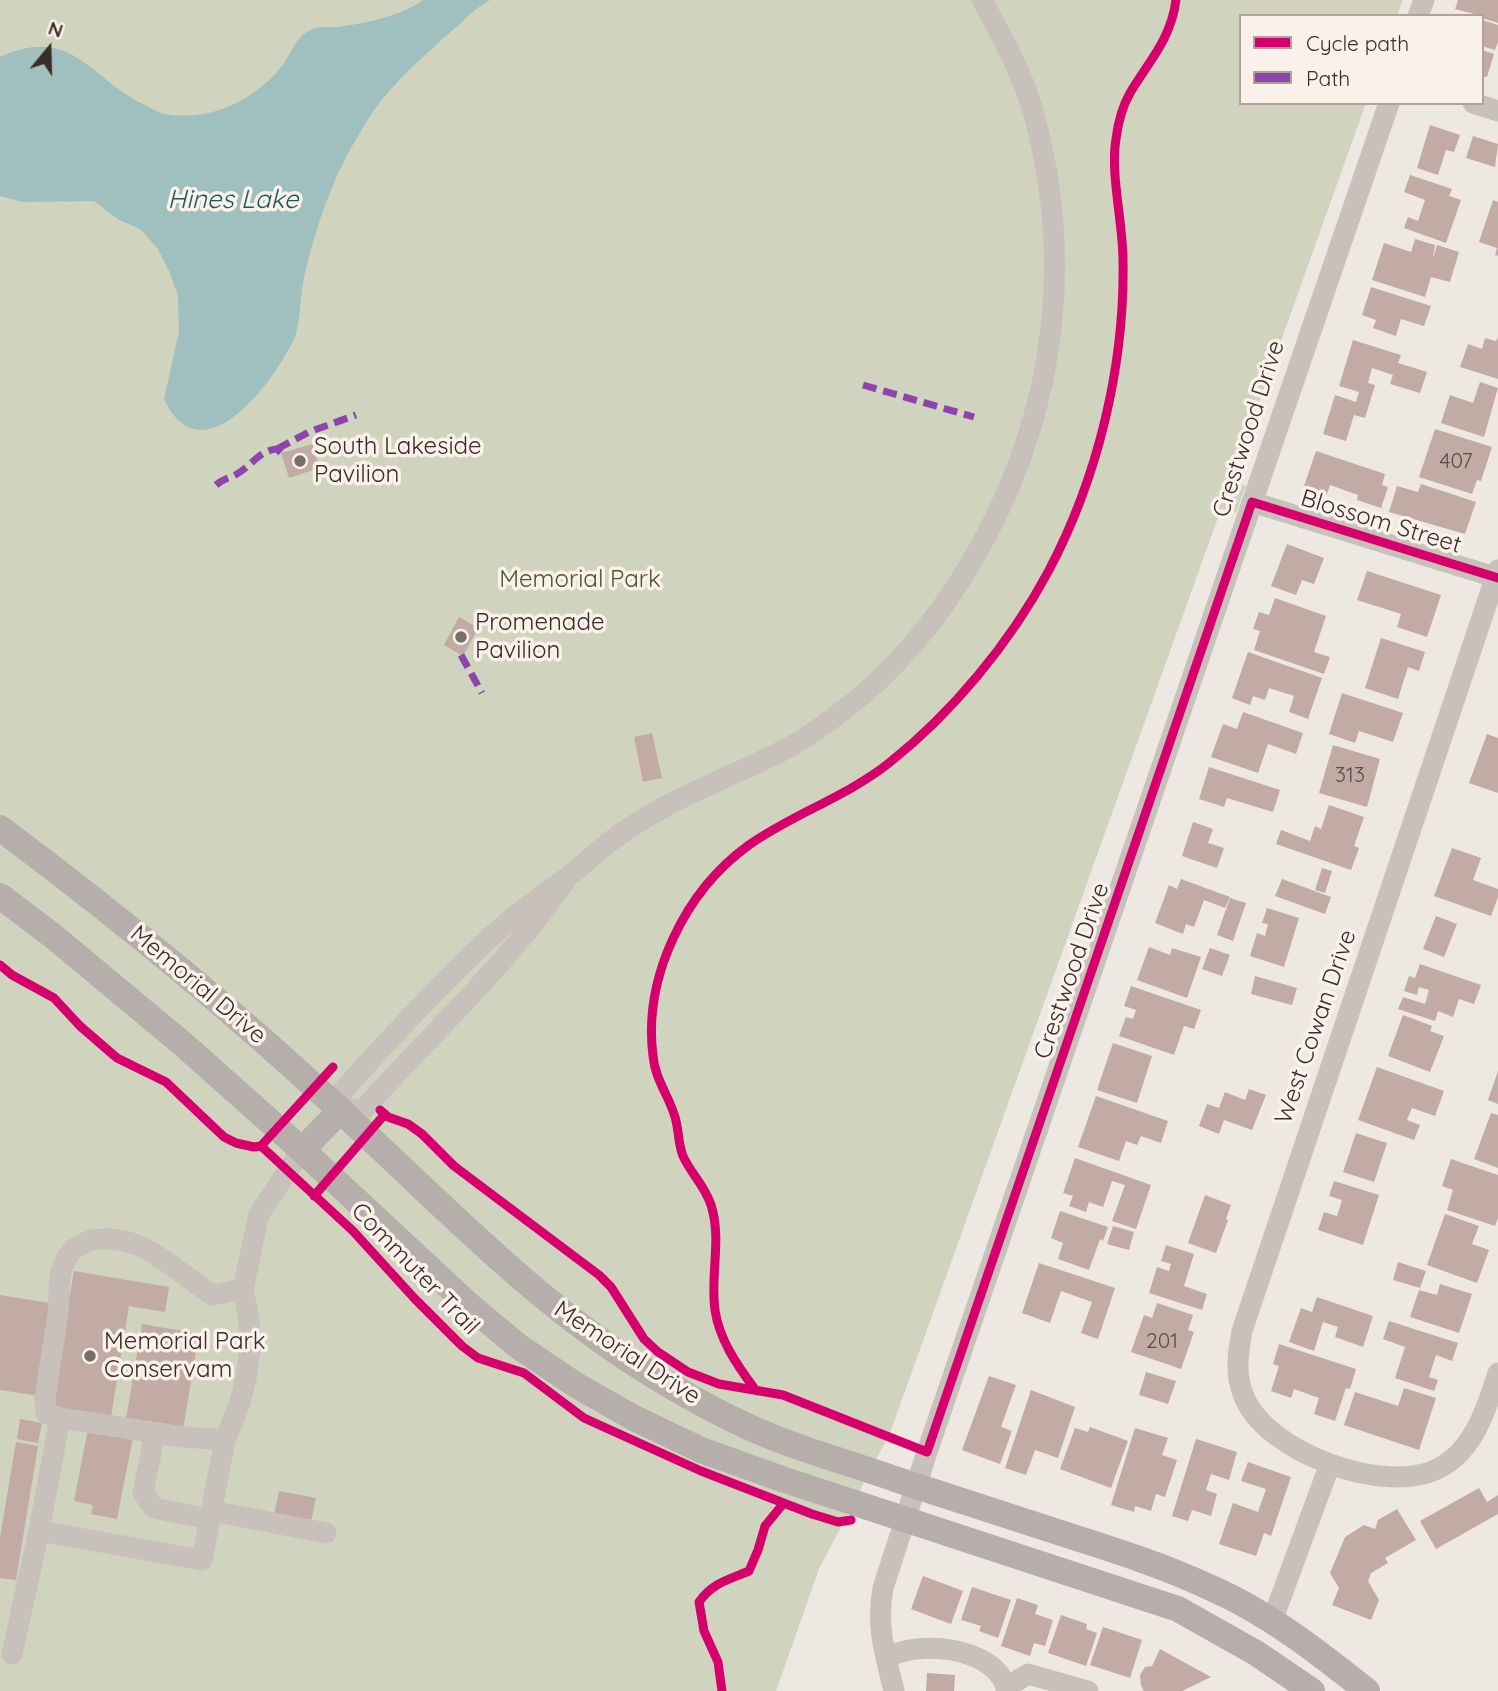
<!DOCTYPE html>
<html>
<head>
<meta charset="utf-8">
<style>
  body { margin:0 }
  #map { position:relative; width:1498px; height:1691px; overflow:hidden; background:#eee8e2; font-family:Quicksand,sans-serif }
  canvas { display:block }
  .legend { position:absolute; left:1239px; top:14px; width:245px; height:91px; box-sizing:border-box; background:#faf1ea; border:2px solid #aca39d; margin:0; padding:9px 12px; list-style:none; font-size:21px; color:#382d29 }
  .legend li { display:flex; align-items:center; gap:14px; height:35px }
  .legend b { width:35px; border:2px solid #aca39d }
  .north { position:absolute; left:14px; top:14px; width:70px; height:70px; -webkit-text-stroke:5px #faf1ea; paint-order:stroke; rotate:19deg; font-size:19px; font-weight:700; line-height:28px; text-align:center; color:#382d29 }
  .north::after { content:''; display:block; margin:auto; width:24px; height:32px; background:#382d29; clip-path:polygon(50% 0,100% 100%,50% 72%,0 100%) }
</style>
</head>
<body>
<div id="map">
<canvas width="1498" height="1691"></canvas>
<ul class="legend">
<li><b style="height:9px;background:#d6006c"></b>Cycle path</li>
<li><b style="height:9px;background:#8e44ad"></b>Path</li>
</ul>
<div class="north">N</div>
</div>
<script>
const c = document.querySelector('canvas').getContext('2d');
c.lineJoin = 'round';
function fill(path, color) { c.fillStyle = color; c.fill(path, 'evenodd'); }
function strokePath(path, color, width, dash) { c.strokeStyle = color; c.lineWidth = width; c.lineCap = dash ? 'butt' : 'round'; c.setLineDash(dash || []); c.stroke(path); }
function write(font, color, halo, rows, align = 'center') {
  c.font = font + ' Quicksand,sans-serif'; c.lineWidth = 7; c.setLineDash([]); c.textBaseline = 'middle'; c.strokeStyle = halo; c.fillStyle = color; for (const [text, x, y, turn = 0] of rows) {
    c.save(); c.translate(x, y); c.rotate((+turn || 0) * Math.PI / 180); c.textAlign = isNaN(turn) ? turn : align; if (halo) c.strokeText(text, 0, 0); c.fillText(text, 0, 0); c.restore();
  }
}
fill(new Path2D(`
  M0 0H1403L1397 16H1241V103H1366L1231 481 1246 486 1236 513 1221 509 890 1433 819 1569 776 1691H0Z`), '#d0d3bd');
fill(new Path2D(`
  M423 0H490L476 9C448 35 417 60 391 89 375 106 361 130 350 150 328 189 312 240 303 283 300 301 300 323 294 340 291 346 286 353 283 359 260 398 198 472 164 399L179 332 178 296 169 271 158 249 140 229 119 220 94 201 23 202 0 196V57C71 25 87 75 141 103 148 106 157 113 165 114 209 122 254 101 282 66 293 51 296 34 316 28 324 26 335 28 343 26 368 23 403 15 423 0Z`), '#9fc0be');
fill(new Path2D(`
  M1458 0H1498V23L1482 18V16L1455 9Z
  M1482 20 1498 25V42L1495 50 1482 46Z
  M1482 50 1494 54 1487 77 1482 76Z
  M1430 125 1460 135 1454 152 1446 150 1438 175 1417 168Z
  M1473 136 1498 144 1495 167 1466 158Z
  M1410 175 1452 189 1449 196 1461 200 1446 243 1404 228 1408 217 1418 221 1425 200 1404 192Z
  M1493 200 1498 202V256L1495 255 1497 248 1479 242Z
  M1415 239 1435 245 1433 259 1437 245 1459 252 1450 282 1431 277 1425 297 1372 280 1384 243 1411 252Z
  M1371 287 1431 306 1424 326 1401 319 1396 336 1373 328 1376 320 1362 315Z
  M1498 337V379L1460 367 1468 344 1482 349 1485 338 1496 341Z
  M1353 340 1401 355 1398 363 1427 372 1420 393 1390 384 1393 375 1372 368 1368 383 1375 385 1365 418 1354 415 1346 441 1323 434 1335 395 1356 402 1359 392 1339 386Z
  M1480 382 1498 388 1484 437 1441 423 1450 395 1473 403Z
  M1435 429 1492 447 1481 481 1477 480 1472 494 1419 477Z
  M313 444 319 468 289 478 281 453Z
  M1316 451 1385 474 1382 485 1388 487 1381 508 1357 500 1358 495 1330 485 1327 494 1304 486Z
  M1421 484 1476 502 1465 534 1389 512 1397 486 1418 492Z
  M1287 544 1324 558 1314 584 1302 580 1296 595 1271 586Z
  M1367 571 1441 595 1427 637 1397 627 1401 614 1357 600Z
  M1275 598 1326 616 1314 652 1330 657 1324 674 1254 650 1260 631 1253 629 1259 612 1269 615Z
  M459 617 478 628 463 656 444 645Z
  M1381 638 1425 652 1419 671 1408 667 1398 699 1365 688Z
  M1248 652 1322 678 1308 719 1289 712 1294 696 1269 688 1265 700 1253 696 1250 705 1232 698Z
  M1342 693 1403 713 1393 742 1359 731 1355 743 1329 734Z
  M1243 712 1303 733 1296 754 1268 744 1258 773 1211 757 1223 724 1237 729Z
  M652 733 662 778 643 782 634 737Z
  M1487 734 1498 738V793L1469 783Z
  M1333 745 1380 759 1367 807 1319 793Z
  M1209 767 1280 790 1273 812 1227 798 1224 807 1199 799Z
  M1329 805 1364 817 1354 846 1359 848 1351 870 1276 844 1281 830 1310 841 1315 826 1321 829Z
  M1193 822 1213 829 1208 843 1224 848 1217 868 1182 856Z
  M1452 848 1481 858 1473 880 1498 889V897L1491 916 1434 896Z
  M1322 868 1332 871 1325 893 1315 890Z
  M1181 879 1230 897 1225 908 1204 900 1194 927 1186 924 1183 934 1155 923 1169 885 1177 889Z
  M1282 879 1331 897 1325 914 1275 896Z
  M1230 898 1246 903 1233 941 1217 935Z
  M1267 908 1299 918 1284 967 1250 956 1257 933 1265 936 1268 924 1262 923Z
  M1436 916 1457 924 1444 957 1423 949Z
  M1149 947 1170 955 1172 948 1201 957 1187 998 1137 980Z
  M1210 948 1230 955 1222 976 1202 969Z
  M1420 964 1481 985 1474 1004 1459 999 1453 1017 1438 1011 1435 1021 1398 1009 1403 997 1425 1004 1429 990 1419 987 1417 995 1404 991 1409 976 1415 978Z
  M1255 976 1297 988 1292 1005 1251 994Z
  M1131 986 1201 1010 1194 1029 1184 1026 1174 1055 1119 1036 1126 1017 1133 1019 1136 1010 1124 1006Z
  M1403 1015 1432 1026 1430 1031 1444 1036 1430 1072 1388 1056Z
  M1113 1043 1152 1056 1137 1103 1097 1090Z
  M1377 1067 1444 1091 1435 1116 1412 1108 1407 1120 1420 1125 1414 1140 1358 1120Z
  M1498 1071V1104L1488 1100Z
  M1249 1089 1266 1095 1252 1130 1224 1120 1219 1134 1199 1126 1207 1104 1219 1108 1225 1092 1245 1100Z
  M1096 1096 1168 1121 1161 1143 1141 1136 1137 1145 1126 1141 1119 1161 1078 1147Z
  M1491 1113 1498 1115V1168L1474 1159Z
  M1356 1133 1387 1143 1374 1182 1343 1172Z
  M1075 1158 1151 1185 1136 1229 1112 1221 1125 1185 1112 1181 1103 1207 1089 1202 1086 1212 1069 1206 1073 1196 1063 1193Z
  M1451 1159 1498 1175V1218L1495 1226 1447 1210 1453 1190 1442 1186Z
  M1334 1181 1379 1195 1363 1245 1318 1230 1324 1212 1337 1216 1342 1200 1329 1196Z
  M1205 1195 1231 1205 1226 1219 1228 1220 1216 1253 1188 1243Z
  M1060 1211 1108 1227 1103 1241 1100 1239 1089 1270 1058 1259 1063 1243 1051 1238Z
  M1445 1214 1479 1226 1472 1244 1489 1250 1477 1283 1427 1265Z
  M1113 1226 1134 1232 1129 1250 1107 1244Z
  M1166 1245 1194 1254 1184 1286 1207 1294 1202 1310 1149 1293 1157 1267 1169 1271 1171 1264 1161 1261Z
  M1398 1262 1426 1271 1420 1288 1393 1280Z
  M1039 1263 1115 1288 1098 1339 1081 1333 1092 1302 1061 1291 1050 1323 1022 1313Z
  M74 1271 169 1287 165 1312 129 1306 111 1417 51 1407Z
  M1440 1284 1472 1294 1459 1333 1410 1317 1419 1290 1437 1295Z
  M0 1295 55 1304 40 1396 0 1390Z
  M1317 1297 1373 1316 1363 1347 1335 1337 1338 1327 1323 1322 1314 1351 1289 1342 1301 1308 1312 1312Z
  M1157 1303 1193 1315 1188 1330 1194 1332 1181 1369 1131 1352 1144 1315 1152 1318Z
  M1389 1321 1458 1343 1452 1361 1436 1355 1429 1377 1438 1380 1434 1391 1395 1378 1405 1347 1383 1339Z
  M142 1324 199 1334 183 1429 126 1419Z
  M1279 1344 1356 1369 1350 1389 1346 1388 1335 1421 1314 1414 1319 1398 1294 1389 1291 1398 1271 1391 1279 1366 1273 1364Z
  M1146 1372 1176 1381 1168 1404 1139 1395Z
  M989 1376 1016 1385 1001 1427 1012 1431 1000 1464 962 1450Z
  M1404 1388 1436 1398 1419 1450 1344 1425 1355 1392 1398 1406Z
  M1031 1390 1075 1407 1058 1458 1035 1450 1026 1475 1005 1468Z
  M20 1419 42 1423 38 1443 17 1439Z
  M1090 1427 1128 1441 1111 1488 1060 1469 1075 1428 1088 1432Z
  M1135 1428 1168 1438 1162 1455 1177 1460 1165 1497 1156 1494 1151 1511 1135 1506 1134 1512 1111 1505Z
  M88 1429 133 1437 117 1519 91 1514 93 1505 74 1501Z
  M1196 1439 1237 1452 1229 1480 1211 1474 1206 1490 1217 1494 1211 1516 1192 1510 1188 1521 1172 1516Z
  M16 1442 38 1446 16 1580 0 1578V1538Z
  M1248 1462 1291 1477 1271 1536 1264 1533 1256 1556 1219 1544 1233 1503 1258 1512 1266 1489 1241 1481Z
  M1479 1488 1487 1502 1498 1495V1514L1436 1549 1420 1521Z
  M279 1491 316 1498 311 1522 274 1515Z
  M1397 1509 1416 1540 1385 1558 1388 1563 1371 1573 1368 1581 1379 1600 1371 1620 1332 1605 1339 1588 1330 1573 1345 1537 1364 1525 1375 1529 1378 1520Z
  M923 1576 963 1591 951 1624 911 1609Z
  M972 1587 1011 1600 998 1638 979 1631 981 1626 961 1620Z
  M1017 1598 1038 1605 1035 1614 1053 1620 1045 1646 1034 1643 1030 1656 1001 1646Z
  M1061 1615 1087 1624 1086 1629 1097 1633 1086 1666 1048 1653Z
  M1103 1627 1142 1640 1130 1678 1090 1665Z
  M1160 1649 1211 1677 1182 1691H1144L1141 1685 1140 1675 1145 1667 1152 1666Z
  M927 1673 955 1675 954 1691H926Z`), '#c1aba4');
strokePath(new Path2D(`
  M1418 16 1424 0
  M1473 103 1498 111
  M1252 502 1498 578
  M1498 570 1242 1331C1238 1352 1235 1373 1243 1394 1263 1452 1388 1498 1441 1467 1475 1448 1487 1407 1498 1373
  M568 877C509 963 432 1033 363 1110H341V1093C390 1038 441 983 495 933 518 912 544 895 569 876 582 866 594 854 607 844 660 802 725 780 784 750 810 736 837 716 860 697 913 652 955 595 987 534 1057 400 1073 256 1033 111 1022 72 1001 35 982 0
  M60 1418 46 1413 45 1399C49 1370 54 1342 58 1314 60 1296 57 1277 65 1261 81 1229 126 1237 151 1252 172 1264 191 1281 212 1295L243 1289
  M155 1433 143 1493 154 1508 210 1519
  M212 1511 326 1533
  M39 1531 202 1560 225 1440 240 1403 247 1373 250 1348 249 1320 243 1289 259 1214 302 1150
  M1272 1621 1330 1464
  M12 1654 39 1531 60 1418 184 1437 225 1440
  M886 1657C896 1654 907 1649 918 1649 949 1646 999 1655 1007 1691
  M1007 1687 1028 1674 1088 1691
  M894 1691C885 1653 876 1627 883 1588L927 1452 1389 103`), '#c7c0bb', 21);
strokePath(new Path2D(`
  M0 828C119 917 233 1010 342 1112 443 1205 538 1306 656 1377 700 1404 747 1429 796 1446 830 1458 864 1468 898 1480 955 1499 1012 1517 1070 1536 1117 1551 1164 1566 1209 1587 1267 1612 1318 1652 1367 1691
  M0 896 53 936 184 1045 302 1150 470 1306 518 1346 576 1385 632 1417 701 1450 779 1478 1178 1609 1256 1653 1312 1691
  M302 1150 341 1110`), '#b6aeaa', 26);
strokePath(new Path2D(`
  M863 385 974 417
  M277 449 309 432 356 415
  M216 485C223 479 230 478 237 474 251 466 260 450 277 449L281 453
  M461 655 482 693`), '#8e44ad', 7, [14, 7]);
strokePath(new Path2D(`
  M0 965 12 975 54 998 80 1026 117 1058 166 1082 224 1137 236 1143 254 1147 261 1146 353 1231 415 1299 462 1346 478 1358 524 1373 584 1418 701 1471 812 1514 838 1522 851 1520
  M380 1110 388 1117 408 1124 422 1134 454 1166 599 1275 611 1287 644 1339 658 1352 688 1372 719 1384 783 1395 927 1452 1252 502 1498 578
  M261 1146 333 1067
  M314 1196 385 1114
  M754 1388C737 1365 719 1339 715 1310 710 1275 722 1239 711 1205 704 1184 691 1174 683 1156 678 1144 679 1130 675 1117 669 1096 655 1079 653 1056 643 977 685 891 749 845 793 814 846 797 889 763 952 713 1010 643 1048 572 1098 478 1125 365 1123 260 1123 223 1110 173 1116 139 1118 123 1122 107 1130 93 1149 61 1171 39 1176 0
  M722 1691 718 1662 704 1631 699 1602C712 1583 728 1580 749 1571L758 1550 765 1526 783 1504`), '#d6006c', 9);
for (const [x, y, r, color] of [
  [300,461,7,"#786e6a"],
  [461,637,7,"#786e6a"],
  [90,1356,7,"#786e6a"]
]) { const dot = new Path2D(); dot.arc(x, y, r, 0, 2 * Math.PI); c.fillStyle = color; c.fill(dot); strokePath(dot, '#faf1ea', 2.5); }
write('21px', '#5a4c48', null, [
  ["407",1456,462],
  ["313",1350,776],
  ["201",1162,1342]
]);
write('24px', '#382d29', '#faf1ea', [
  ["Crestwood Drive",1249,429,-72],
  ["Blossom Street",1381,522,17],
  ["Crestwood Drive",1072,971,-71],
  ["Memorial Drive",198,985,40],
  ["West Cowan Drive",1316,1027,-71],
  ["Commuter Trail",415,1269,46],
  ["Memorial Drive",627,1353,33]
]);
write('24px', '#382d29', '#faf1ea', [
  ["South Lakeside",314,447],
  ["Pavilion",314,475],
  ["Promenade",475,623],
  ["Pavilion",475,651],
  ["Memorial Park",104,1342],
  ["Conservam",104,1370]
], 'left');
write('24px', '#4a562d', '#faf1ea', [
  ["Memorial Park",580,580]
]);
write('italic 26px', '#1f5959', '#faf1ea', [
  ["Hines Lake",233,200]
]);
</script>
</body>
</html>
